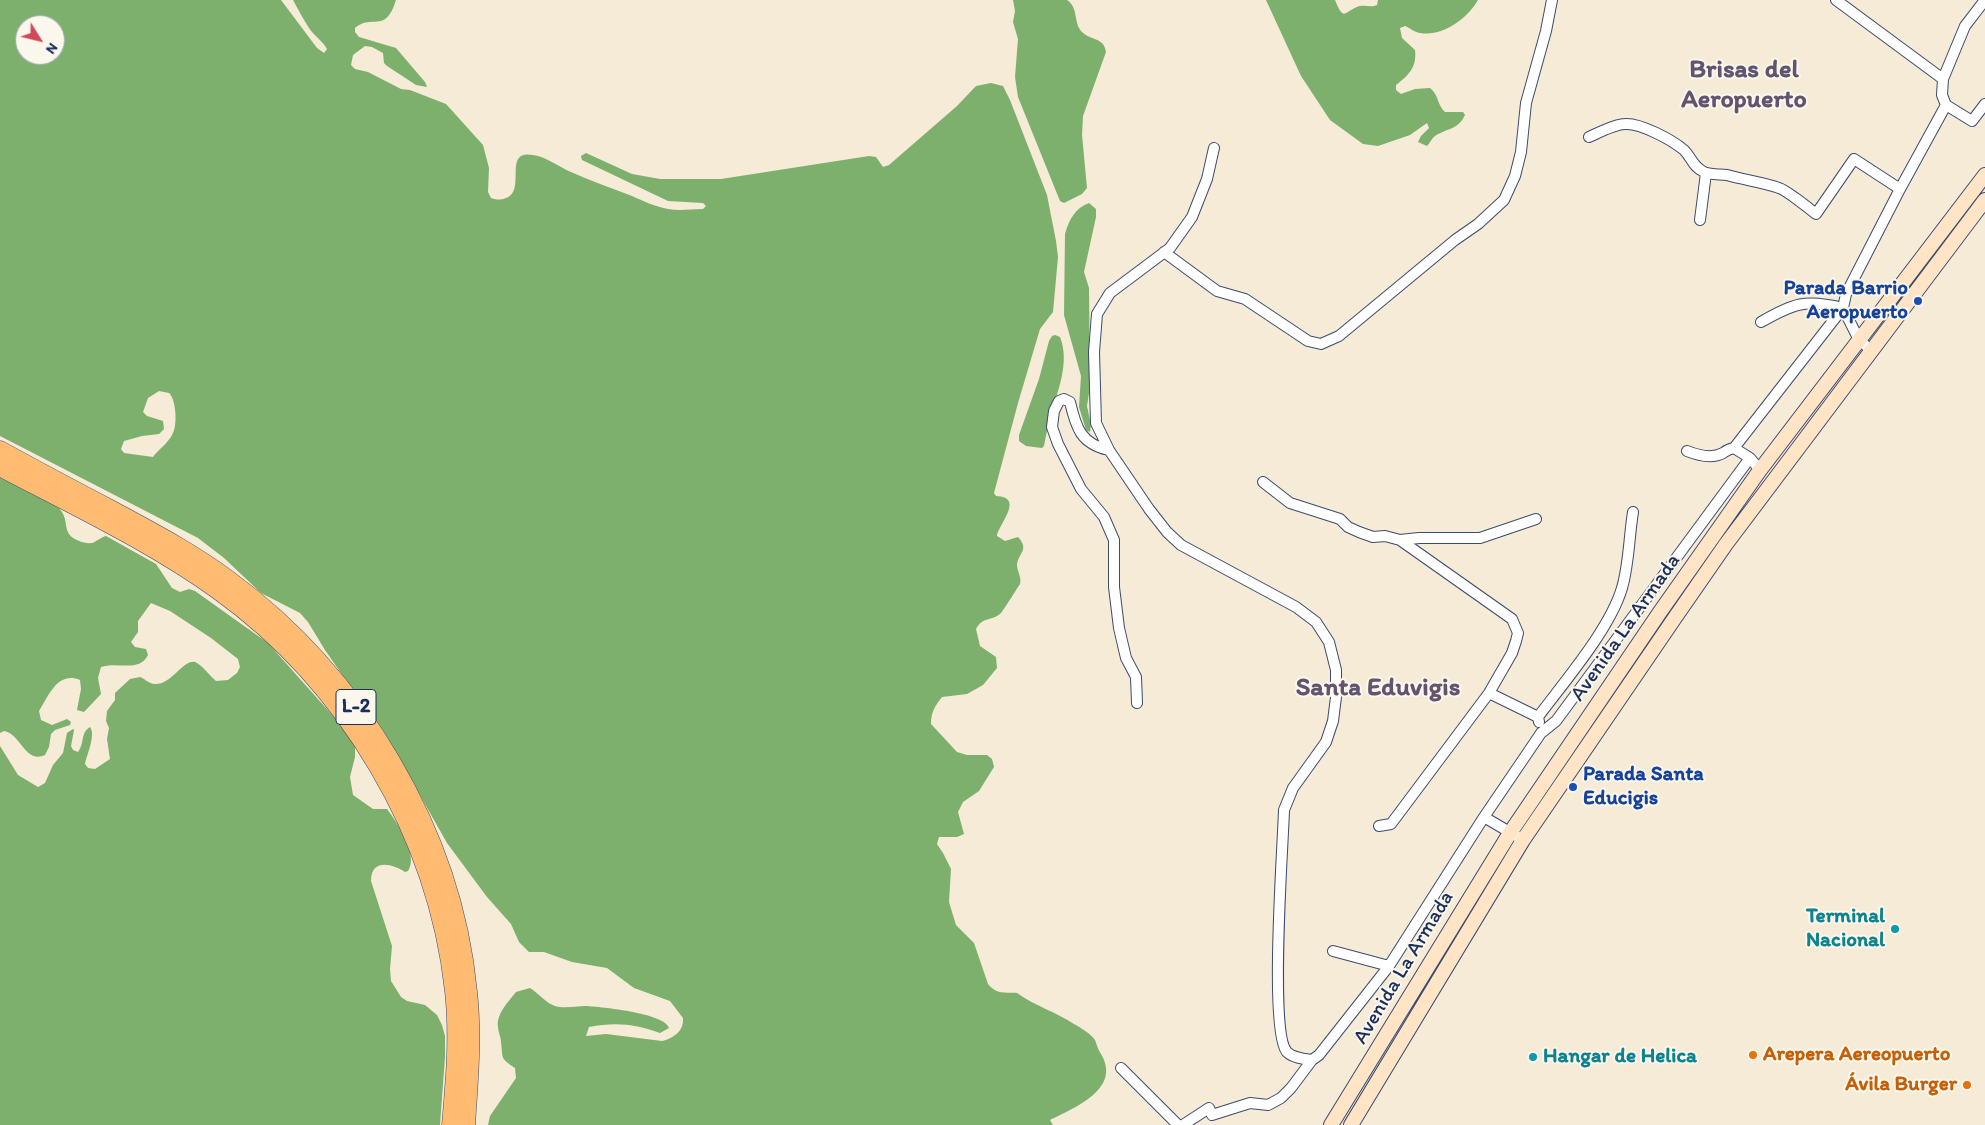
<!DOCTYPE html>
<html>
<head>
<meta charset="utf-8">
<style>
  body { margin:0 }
  #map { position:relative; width:1985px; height:1125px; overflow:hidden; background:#f5ebd6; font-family:Itim,sans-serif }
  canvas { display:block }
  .north { position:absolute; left:15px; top:15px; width:50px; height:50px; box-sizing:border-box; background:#fbf7ec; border:1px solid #a1a7b3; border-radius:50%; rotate:126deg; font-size:14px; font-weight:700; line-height:20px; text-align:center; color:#1b2f5e }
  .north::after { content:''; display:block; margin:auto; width:18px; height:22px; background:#d1495b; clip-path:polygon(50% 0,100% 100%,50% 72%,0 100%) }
</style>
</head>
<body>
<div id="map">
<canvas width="1985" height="1125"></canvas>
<div class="north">N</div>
</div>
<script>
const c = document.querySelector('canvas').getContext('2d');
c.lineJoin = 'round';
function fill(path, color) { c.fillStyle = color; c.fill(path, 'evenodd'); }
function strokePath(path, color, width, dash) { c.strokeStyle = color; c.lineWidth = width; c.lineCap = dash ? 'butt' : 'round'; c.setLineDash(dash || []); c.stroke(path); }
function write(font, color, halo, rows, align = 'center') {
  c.font = font + ' Itim,sans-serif'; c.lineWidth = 4; c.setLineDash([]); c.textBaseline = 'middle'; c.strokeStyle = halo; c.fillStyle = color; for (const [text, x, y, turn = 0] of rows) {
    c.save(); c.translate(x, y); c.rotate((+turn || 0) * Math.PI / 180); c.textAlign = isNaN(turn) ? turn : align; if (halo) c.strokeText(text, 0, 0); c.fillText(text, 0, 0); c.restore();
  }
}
fill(new Path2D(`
  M0 0H281L317 48 324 53 327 49C323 41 314 36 309 28 303 19 298 9 293 0H396C385 35 373 13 355 28V32L359 37 396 48 425 82 427 87 416 85 387 66 384 63 383 53 372 47 365 46 353 55 351 65 355 69 368 72 401 89 410 90 446 104 483 145 489 168 488 192 491 198C497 200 501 200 506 198 527 191 502 149 533 155 547 157 559 167 571 172 591 181 612 188 632 196 643 201 656 207 668 209 679 211 692 209 703 209L706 206 703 203 668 201 582 160 581 156 586 153 632 174 660 179H721L869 156 876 157 883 167 889 165 957 106 976 86 991 83 1003 86 1010 100 1047 195 1056 241 1058 257 1053 312 1040 329 1018 403 994 493 996 496C1025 497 999 524 997 536L1005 541 1018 537C1030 550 1018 553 1017 565 1017 571 1022 578 1020 584 1018 587 1003 611 1001 613 991 622 983 616 976 629L980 646 996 657 997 668 983 685 967 694 942 697C935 706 931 712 931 724L957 752 967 755H987L992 759 994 767 979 791 963 802 958 812 964 834 957 837H939L937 844 943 853 951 869 949 902 956 925 974 943 988 984C997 995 1005 992 1017 993 1035 1006 1056 1012 1074 1024 1081 1028 1091 1034 1095 1040 1097 1045 1098 1050 1101 1054 1122 1089 1074 1108 1050 1120L1053 1125H488L490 1116 516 1078 515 1068C500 1058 503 1059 501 1042 501 1037 498 1032 498 1027 496 1014 509 1001 516 992L530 988C538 993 546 1003 555 1006 565 1009 576 1006 586 1006 601 1007 665 1013 669 1028L660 1033C636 1024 615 1022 589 1027L586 1036 606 1034 662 1041C674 1038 684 1031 683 1018L670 1001 634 988 607 968 572 962 544 952H529L519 942 511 924 487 897 447 843 395 751 325 650 308 622 300 613 261 593 224 558 198 538 0 436ZM25 25H55V55H25ZM159 391 169 393C176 399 178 426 172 435 168 443 158 450 153 457L124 453 121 449 124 441 142 436 159 434 164 429 163 421 147 416 143 412 148 398Z
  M1013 0H1067C1079 8 1073 23 1082 32 1091 41 1104 37 1106 52L1083 116 1082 135 1087 188 1082 194 1064 203 1060 201 1018 97 1015 77 1018 39 1013 22 1015 11Z
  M1266 0H1335C1344 22 1344 12 1357 7 1364 4 1371 8 1377 5L1378 0H1478C1467 19 1442 37 1420 33 1414 32 1410 28 1405 26L1400 28 1402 38 1415 50C1417 67 1409 75 1396 85V90L1401 94 1415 89 1430 88C1439 95 1437 105 1445 112H1463L1465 115C1458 130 1447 128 1435 136 1432 138 1430 143 1427 146L1418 142 1421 136 1429 128 1427 123 1410 135 1378 146 1363 144 1330 120 1301 76Z
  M1089 203 1096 209V217L1084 272 1089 288 1090 387 1087 406 1091 425 1090 432 1086 430 1079 407 1081 376 1064 315 1065 234C1069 220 1075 208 1089 203Z
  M1055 335 1060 337C1070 362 1058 390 1051 415 1048 425 1046 436 1044 446L1042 448 1026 446 1019 441V435L1039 379 1049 341 1052 336Z
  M0 476 59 508C68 518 64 526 69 534 73 540 85 544 92 543 96 542 101 537 106 536L156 564 172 588 180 592 189 589 195 591 268 643 333 716 355 745V757L350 777 353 795 373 809H387C397 822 419 855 408 871L405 872C393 864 371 858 371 881L392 946 390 969 391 981 401 997 407 1001 425 1005 437 1015 442 1025 445 1036V1057L440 1125H0V746L18 775 38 787 45 783 53 765 63 753 67 733 73 729 74 730 71 746 73 750 78 752C85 743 80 733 90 727 96 735 87 754 85 764L88 768 95 769 110 759 107 739 109 728 106 721 107 711 115 700V693L130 679 140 677C145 679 148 683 154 684 171 686 183 659 195 662 201 664 211 677 216 681L228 680 237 673 240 667 238 659 211 638 170 611 151 603 138 621V632L131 642 135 647 146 649 148 655C139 673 117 661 101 667L98 678 101 694 84 712 77 710 81 689 80 680C57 671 49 696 39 711L41 720 52 725 67 719 71 722 70 725 55 730 51 734 49 747 45 755C25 764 21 734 4 731L0 733Z`), '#7cb06c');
const minor = new Path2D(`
  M1836 0 1943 79
  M1946 105 1972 121 1985 104
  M1589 137C1598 133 1615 124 1625 124 1641 123 1672 140 1684 150 1692 158 1692 166 1704 172 1711 175 1720 174 1727 175 1744 180 1763 182 1779 188 1786 190 1810 209 1816 214L1854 159 1900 189
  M1214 148 1207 179 1192 217 1170 248 1110 293 1097 314 1094 352 1096 423 1109 450 1149 509 1167 532 1181 545 1296 607 1316 622 1329 642 1336 670V697L1333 721 1326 742 1293 788 1284 810C1283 846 1269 1033 1287 1052 1293 1058 1304 1059 1312 1060L1319 1055 1389 966 1484 817 1541 733 1556 721 1750 458
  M1700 220 1706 173
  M1164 252 1217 291 1245 299 1308 341 1321 344 1339 336 1455 240 1478 224 1504 200 1515 176 1521 152 1526 103 1546 31 1552 0
  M1871 350 1859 340 1843 308 1846 294 1900 189 1946 105 1942 95 1943 79 1965 26 1985 0
  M1734 448 1843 308C1805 299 1794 303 1761 322
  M1109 450C1081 444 1076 428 1070 402L1064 399 1059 401 1054 411 1052 427 1058 444 1081 489 1104 517 1114 540V587L1119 628 1126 658 1136 677 1137 703
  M1687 451C1697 455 1712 459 1723 453 1727 450 1728 449 1734 448L1750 458 1760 470
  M1263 482 1290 503 1340 519 1348 527 1359 532 1373 537 1385 536 1400 540 1512 619 1518 633 1516 641 1512 653 1489 693 1391 824 1379 826
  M1400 540 1419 538H1480L1536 519
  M1489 693 1538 717 1539 722
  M1538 717C1564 682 1610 629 1622 588 1629 564 1629 537 1633 512
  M1484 817 1523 840
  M1333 951 1389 966
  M1121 1068 1178 1125
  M1183 1125 1209 1108 1212 1115 1250 1103 1268 1105 1281 1098 1291 1088 1312 1060`);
const secondary = new Path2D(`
  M1331 1125 1510 833 1660 612 1760 470 1985 175
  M1351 1125 1523 840 1674 619 1726 544 1985 200`);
const trunk = new Path2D(`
  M0 450C38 471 76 491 114 511 153 532 193 553 229 580 358 675 453 831 468 992 473 1036 469 1080 466 1125
  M0 467C74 506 151 542 219 591 347 683 437 834 454 991 459 1036 455 1080 451 1125`);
strokePath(minor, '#3c4b70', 12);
strokePath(secondary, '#3c4b70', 16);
strokePath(trunk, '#3c4b70', 19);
strokePath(minor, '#fff', 10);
strokePath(secondary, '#ffe4c6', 14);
strokePath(trunk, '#febb71', 18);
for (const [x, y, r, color] of [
  [1918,301,5,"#1a4fb4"],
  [1573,787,5,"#1a4fb4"],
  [1895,929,5,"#0f9aa8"],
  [1753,1055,5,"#e8710a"],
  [1533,1057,5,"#0f9aa8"],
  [1967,1085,5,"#e8710a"]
]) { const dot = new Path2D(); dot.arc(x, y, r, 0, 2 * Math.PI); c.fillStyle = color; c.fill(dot); strokePath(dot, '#fbf7ec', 2); }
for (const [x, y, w] of [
  [356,707,40]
]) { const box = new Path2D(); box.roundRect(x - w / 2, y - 17.5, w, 35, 4); c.fillStyle = '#fbf7ec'; c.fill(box); strokePath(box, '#1b2f5e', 1); }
write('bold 20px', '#1b2f5e', null, [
  ["L-2",356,707]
]);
write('bold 21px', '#164399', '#fbf7ec', [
  ["Parada Barrio",1908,289],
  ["Aeropuerto",1908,313],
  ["Parada Santa",1583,775,"left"],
  ["Educigis",1583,799,"left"]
], 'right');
write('21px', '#1b2f5e', '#fbf7ec', [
  ["Avenida La Armada",1626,628,-55],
  ["Avenida La Armada",1404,968,-59]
]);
write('bold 21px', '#0d838f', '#fbf7ec', [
  ["Terminal",1885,917],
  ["Nacional",1885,941],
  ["Hangar de Helica",1543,1057,"left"]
], 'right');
write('bold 21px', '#c56008', '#fbf7ec', [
  ["Arepera Aereopuerto",1763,1055],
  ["Ávila Burger",1957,1085,"right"]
], 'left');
write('bold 26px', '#62536f', '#fbf7ec', [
  ["Brisas del",1744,70],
  ["Aeropuerto",1744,100],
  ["Santa Eduvigis",1378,688]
]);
</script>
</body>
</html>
